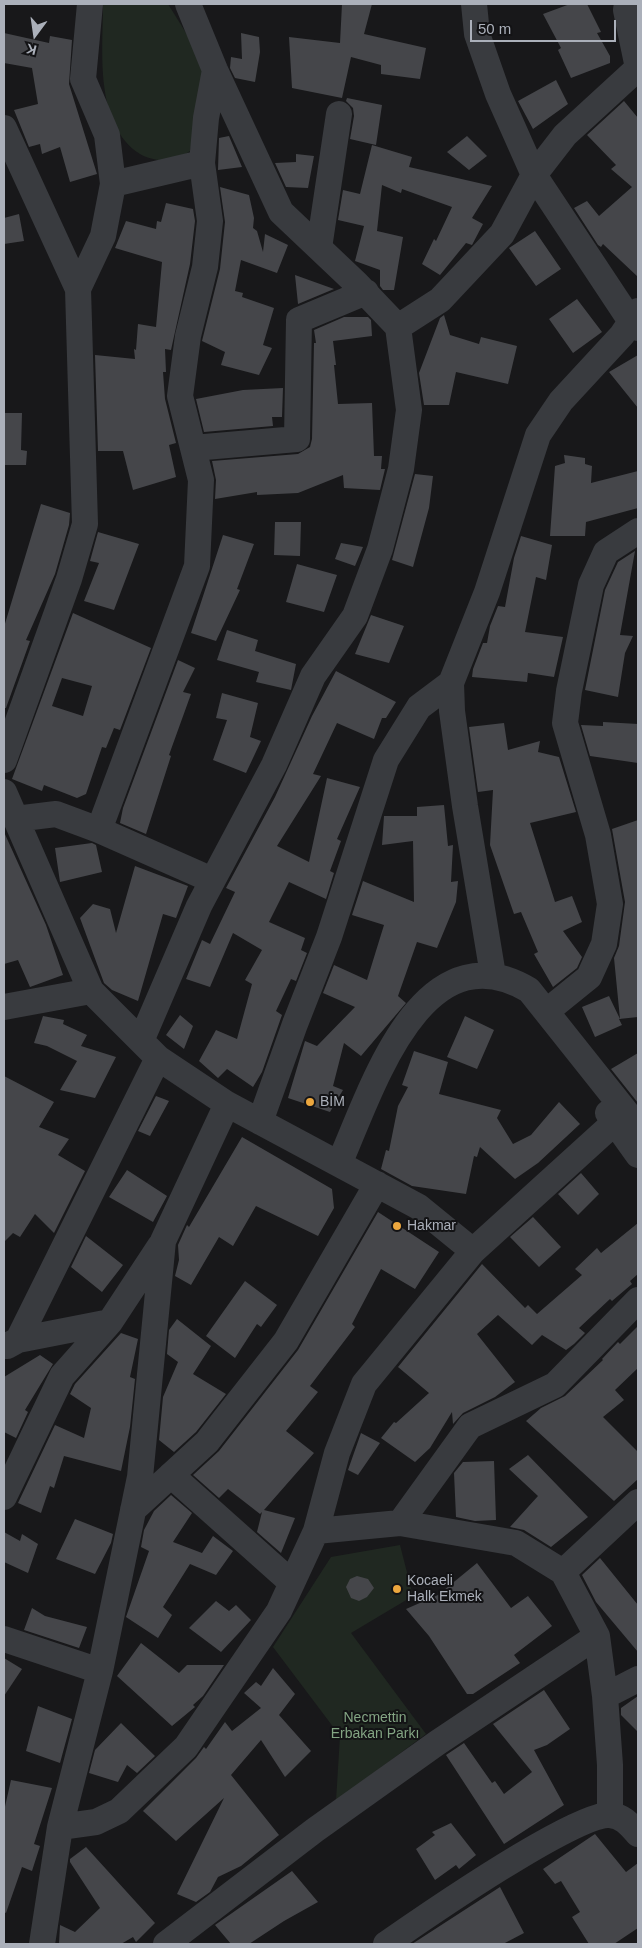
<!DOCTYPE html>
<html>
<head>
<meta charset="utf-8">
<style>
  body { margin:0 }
  #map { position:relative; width:642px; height:1948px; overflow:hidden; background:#18181a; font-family:Helvetica,sans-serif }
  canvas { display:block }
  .frame { position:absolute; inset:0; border:5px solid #abb0ba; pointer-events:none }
  .north { position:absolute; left:10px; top:10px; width:50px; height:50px; -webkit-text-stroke:4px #131315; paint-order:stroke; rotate:194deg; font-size:14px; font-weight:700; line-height:20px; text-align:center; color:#abb0ba }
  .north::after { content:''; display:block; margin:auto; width:18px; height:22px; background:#abb0ba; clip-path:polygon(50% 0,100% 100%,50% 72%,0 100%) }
  .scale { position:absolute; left:470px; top:20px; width:146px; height:22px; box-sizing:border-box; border:2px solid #abb0ba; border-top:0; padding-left:6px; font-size:15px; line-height:18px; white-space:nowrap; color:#abb0ba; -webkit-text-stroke:4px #131315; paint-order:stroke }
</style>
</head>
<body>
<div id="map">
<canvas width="642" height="1948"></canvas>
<div class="frame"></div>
<div class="north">K</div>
<div class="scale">50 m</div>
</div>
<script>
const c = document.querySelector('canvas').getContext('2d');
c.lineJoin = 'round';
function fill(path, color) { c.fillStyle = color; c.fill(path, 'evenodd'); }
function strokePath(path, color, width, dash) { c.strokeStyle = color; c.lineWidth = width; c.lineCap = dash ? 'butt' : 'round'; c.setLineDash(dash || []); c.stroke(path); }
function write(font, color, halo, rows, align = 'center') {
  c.font = font + ' Helvetica,sans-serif'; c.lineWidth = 4; c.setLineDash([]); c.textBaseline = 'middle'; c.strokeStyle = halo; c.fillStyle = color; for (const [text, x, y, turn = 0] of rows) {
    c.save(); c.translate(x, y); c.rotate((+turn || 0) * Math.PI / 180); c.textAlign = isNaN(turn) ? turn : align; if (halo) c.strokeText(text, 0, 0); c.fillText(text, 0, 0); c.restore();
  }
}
fill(new Path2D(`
  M103 4H168L196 49 205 78 190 151 174 163C164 160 149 160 140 154 94 124 103 51 103 4Z
  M400 1545 413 1596 351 1633 426 1734 336 1801 340 1736 273 1647 331 1557Z`), '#202821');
fill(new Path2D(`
  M342 4H372L364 34 426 48 420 79 381 74V65L351 57 342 98 292 88 289 37 340 43Z
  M570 4H587L601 32 597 33 610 56V63L571 78 558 50 561 48 543 14Z
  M4 33 49 43 50 36 72 40 69 84 97 174 70 182 60 147 42 154 40 144 29 147 14 110 38 104 32 68 4 63Z
  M241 33 259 37 260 52 255 82 235 78 230 68 231 57 242 59Z
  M556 80 568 104 533 129 518 101Z
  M347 98 382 105 376 145 350 139 354 116 353 108 346 101Z
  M624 101 638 118V277L603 244 601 247 598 245 574 208 587 201 599 216 632 187 611 169 616 165 587 135Z
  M229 136 242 167 218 170 219 138Z
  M467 136 487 156 469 170 447 152Z
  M372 145 412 157 409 167 492 186 472 218 483 224 472 245 466 243 440 275 422 264 434 239 436 241 452 207 402 189 401 193 382 185 377 231 403 237 394 290H383L380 286V270L355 261 364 226 338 220 343 190 360 194Z
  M296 154 314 156 308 188 286 187 275 163 296 162Z
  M220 187 249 195 254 218 253 228 257 231 263 252 265 234 288 245 277 273 241 260 235 291 243 293 242 297 274 308 263 345 272 348 259 375 221 365 225 352 202 341 220 269 225 222Z
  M166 203 193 209 195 221 190 264 171 350 165 349 166 372H163L165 399 176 443 169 445 176 477 133 490 123 451H98L95 355 135 359 134 349 136 350 138 324 156 327 162 262 115 248 126 221 156 229 157 221 161 222Z
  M19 214 24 241 4 244V218Z
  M535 231 561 269 536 286 509 248Z
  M295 275 334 289 298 304Z
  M577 299 602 332 573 353 549 319Z
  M444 315 450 335 479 344 481 337 517 346 508 384 456 372 449 405H424L419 373 440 318Z
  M344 317H368L371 320 372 336 333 341 336 365H334L338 404 372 403 374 456H382L381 469H385L380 490 344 488 343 475 298 493 257 495V492L215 499 216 480 212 461 298 454 310 447 312 439 314 343H316L314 330Z
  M638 355V408L609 372Z
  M283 388 282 417H272L273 426 204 432 196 399 243 390Z
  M4 413H22L21 450 27 451 26 465H4Z
  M564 455 585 458V464L592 466 591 483 638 471V508L586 522 585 536H550L555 466 565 463Z
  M415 474 433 476 429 508 413 567 392 560Z
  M41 504 70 513 69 525 55 574 26 640 30 641 6 708H4V627Z
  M275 522H301L300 556 274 555Z
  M98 532 139 544 114 610 84 601 99 563 90 561Z
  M223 535 254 544 237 589 240 590 216 641 191 633Z
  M521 536 552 545 546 580 536 577 525 632 563 637 554 677 528 673 527 682 472 677 473 669 483 643H487L490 626 498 606 505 607 514 558Z
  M341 543 363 547 355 566 335 559Z
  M635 551 620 635 633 636 625 653 618 697 585 690 605 590 618 562Z
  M297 564 337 575 324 612 286 602Z
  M73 613 151 648 120 730 114 728 106 748 102 747 86 794 77 798 44 785 42 791 12 779ZM62 678 92 686 83 716 52 706Z
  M371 615 404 626 389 663 355 654Z
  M227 630 258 640 255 651 296 664 291 690 256 682 259 672 217 660Z
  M178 660 195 668 183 692 191 694 169 755 171 756 146 834 120 823 123 808Z
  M336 671 396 702 386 718H382L374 739 337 723 313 774 321 776 277 846 309 862 327 778 360 787 337 839 341 841 330 871 334 873 326 899 289 882 269 922 305 938 301 950 307 953 296 981 291 979 276 1011 282 1015 262 1072 253 1087 227 1069 218 1078 199 1061 216 1030 237 1039 252 984 245 980 262 950 233 933 210 987 186 979 202 940 210 944 235 892 226 888 275 797 312 716Z
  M222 693 258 703 250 737 261 741 246 773 213 760 227 720 216 718Z
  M603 722 638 724V763L590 756 581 725 603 726Z
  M504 723 508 750 540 741 538 752 559 757 576 812 530 823 555 902 572 896 582 922 563 931 582 957 577 968 553 987 534 954 538 952 521 912 514 914 490 845 493 790 478 792 469 727Z
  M444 805 448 846 453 845 451 882 458 881 456 902 437 948 417 942 398 996 406 1003 361 1056 344 1043 333 1086 343 1090 330 1112 288 1098 305 1041 317 1046 355 1007 323 993 334 965 367 980 384 925 352 915 363 881 414 902 413 841 382 845 384 816H417V807Z
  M638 820V1017L619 1019 622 1025 595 1037 582 1007 609 996 620 1019 614 958 619 946 625 902 612 829Z
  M4 832 46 925 63 975 30 987 18 960 4 964Z
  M92 843 96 845 102 872 60 882 55 848Z
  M135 866 188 886 176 918 163 914 138 1001 112 990 104 983 80 918 93 904 110 909 116 933Z
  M180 1015 193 1026 184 1049 166 1035Z
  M43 1016 64 1020 63 1024 87 1035 81 1046 116 1057 95 1098 60 1090 77 1061 47 1046 34 1043Z
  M465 1016 494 1030 477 1069 447 1057Z
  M414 1051 448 1062 439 1094 501 1110 497 1118 513 1144 531 1135 559 1102 580 1124 538 1163 515 1179 480 1147 477 1157 474 1156 466 1194 412 1186 381 1169 386 1150 389 1151 398 1106 408 1087 402 1085Z
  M638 1053V1103L611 1069Z
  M4 1076 54 1102 39 1127 69 1139 58 1155 85 1171 54 1233 35 1214 20 1237 13 1233 4 1242Z
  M156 1096 169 1101 150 1136 138 1131Z
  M242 1137 332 1189 334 1208 318 1236 256 1206 233 1246 219 1237 191 1285 175 1276 179 1260 178 1245 187 1225 189 1227Z
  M127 1170 167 1196 153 1222 109 1197Z
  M581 1173 599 1194 578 1215 558 1194Z
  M378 1212 439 1252 415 1289 381 1269 352 1324 355 1327 310 1386 318 1392 286 1431 314 1453 264 1510 295 1518 281 1553 257 1532 262 1512 260 1514 228 1489 219 1498 193 1475 219 1451 298 1350Z
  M533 1217 561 1247 539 1267 510 1237Z
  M638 1223V1274L630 1281 632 1284 612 1301 610 1299 579 1328 585 1333 574 1344 566 1350 542 1335 532 1345 498 1315 477 1334 515 1382 495 1397 463 1413 453 1424 452 1412 430 1448 415 1462 381 1438 394 1422 396 1423 429 1393 398 1367 482 1264 525 1308 528 1305 537 1314 582 1275 575 1269 597 1248 601 1253Z
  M86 1236 123 1265 102 1292 71 1267Z
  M245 1281 277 1305 261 1327 257 1324 235 1358 206 1336Z
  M177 1319 211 1346 193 1374 226 1394 196 1432 174 1452 159 1440 163 1397 178 1362 167 1354 169 1330Z
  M638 1326V1368L615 1390 624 1400 603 1417 638 1452V1479L614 1501 526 1421 541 1408 565 1396 603 1360 602 1359 618 1342 620 1344Z
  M121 1333 138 1339 130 1377 135 1379 130 1427 121 1471 64 1456 54 1488 50 1486 41 1513 18 1503 55 1425 84 1438 91 1408 70 1394 75 1384Z
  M40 1355 53 1364 25 1410 28 1412 16 1438 4 1432V1377Z
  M361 1433 380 1443 358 1475 348 1470Z
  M528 1455 588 1517 551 1547 524 1530 510 1527 538 1496 509 1469Z
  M494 1461 496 1520 475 1521 456 1517 454 1473 463 1462Z
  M171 1495 192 1513 173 1542 202 1553 213 1536 233 1551 216 1575 190 1564 163 1607 172 1615 158 1638 126 1617 149 1551 141 1547 144 1530 154 1511Z
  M75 1519 113 1534 111 1543 95 1574 56 1559Z
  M4 1532 20 1541 22 1534 38 1544 28 1573 4 1562Z
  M600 1558 638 1605V1652L596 1602 582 1575Z
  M477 1563 511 1608 528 1596 552 1626 514 1655 520 1663 473 1694H467L429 1636 406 1609 438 1595Z
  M357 1576 368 1579 374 1588 367 1597 359 1601 351 1598 346 1587 350 1579Z
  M216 1601 229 1611 236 1605 251 1620 221 1652 189 1628Z
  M32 1608 45 1616 87 1627 79 1648 24 1630Z
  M141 1643 179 1673 187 1665H224L203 1696 193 1705 195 1707 172 1726 117 1676Z
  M4 1658 22 1669 4 1696Z
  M273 1668 295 1694 279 1715 311 1751 285 1777 261 1740 231 1775 279 1835 241 1866 218 1877 210 1892 196 1902 177 1894 224 1798 176 1841 143 1811 196 1758 204 1747 206 1749 225 1722 232 1731 261 1708 244 1693 256 1682 261 1686Z
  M544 1690 570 1729 547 1745 534 1750 564 1805 504 1844 446 1755 464 1743 492 1783 495 1781 504 1794 532 1772 493 1724Z
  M638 1696V1732L621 1715V1708Z
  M38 1706 72 1719 60 1763 26 1751Z
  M121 1723 155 1756 137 1773 127 1765 118 1782 89 1773 95 1750Z
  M11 1780 52 1788 34 1844 40 1846 32 1871 22 1867 6 1913 4 1912V1811Z
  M451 1823 476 1855 459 1869 456 1865 435 1880 416 1849 435 1835 432 1832Z
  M595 1834 626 1872 638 1863V1928L614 1944H589L572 1917 580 1912 561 1881 555 1884 543 1869Z
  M86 1847 155 1923 136 1942 133 1937 121 1944H59L60 1925 75 1932 100 1908 70 1862V1859Z
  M292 1871 318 1902 284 1921 249 1944H231L215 1925Z
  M500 1887 524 1933 503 1944H412Z`), '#45464a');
strokePath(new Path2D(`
  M188 4 215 70 281 212 357 284 398 327 440 300 502 234 534 175 565 135 638 68 626 10 627 4
  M474 4 477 34 498 94 534 175 630 320 638 328
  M4 128 78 289 85 524 69 579 4 760
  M113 184 202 163
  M319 248 339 114
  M78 289 103 236 113 184 107 135 83 79 90 4
  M193 448 297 439 299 320 366 292
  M4 792 91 991 158 1058 227 1104 419 1207 473 1251
  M15 819 56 814 99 830 212 880
  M99 830 197 566 201 480 180 396 188 336 205 267 210 221 202 163 206 118 215 70
  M493 975 465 806 452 711 451 683 487 592 538 435 561 401 622 335 638 311
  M4 1007 91 991
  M547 1011 589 977 604 944 610 904 598 835 565 723 569 691 591 585 606 552 638 531
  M141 1041 199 906 274 765 313 676 355 616 380 549 401 469 409 410 398 327
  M608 1113 638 1155
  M260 1122 295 1024 329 937 386 760 419 707 451 683
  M339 1164C371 1092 421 926 529 990L638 1127
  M18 1340 158 1058
  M7 1346 18 1340 110 1322
  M171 1475 292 1583
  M4 1497 62 1376 110 1322 160 1246
  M133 1510 207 1442 286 1341 377 1184
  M400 1523 516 1543 563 1572 597 1636 605 1696 610 1765V1815
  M316 1531 400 1523 470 1426 555 1385 638 1300
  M563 1572 638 1502
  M4 1639 100 1671
  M605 1696 638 1679
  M60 1827 100 1671 140 1477 163 1241 227 1104
  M42 1944 60 1827 96 1822 119 1811 186 1747 279 1611 316 1531 337 1453 364 1384 473 1251 614 1123
  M166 1944 315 1830 437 1743 597 1636
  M386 1944C422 1919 576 1812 610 1815 623 1816 630 1825 638 1834`), '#393b3f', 26);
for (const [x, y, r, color] of [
  [310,1102,5,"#eca73e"],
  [397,1226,5,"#eca73e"],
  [397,1589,5,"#eca73e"]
]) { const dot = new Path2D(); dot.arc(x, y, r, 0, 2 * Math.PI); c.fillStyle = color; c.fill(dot); strokePath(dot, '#131315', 2); }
write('14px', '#abb0ba', '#131315', [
  ["BİM",320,1102],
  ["Hakmar",407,1226],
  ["Kocaeli",407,1581],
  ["Halk Ekmek",407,1597]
], 'left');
write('14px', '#83a483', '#131315', [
  ["Necmettin",375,1718],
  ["Erbakan Parkı",375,1734]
]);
</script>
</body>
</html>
